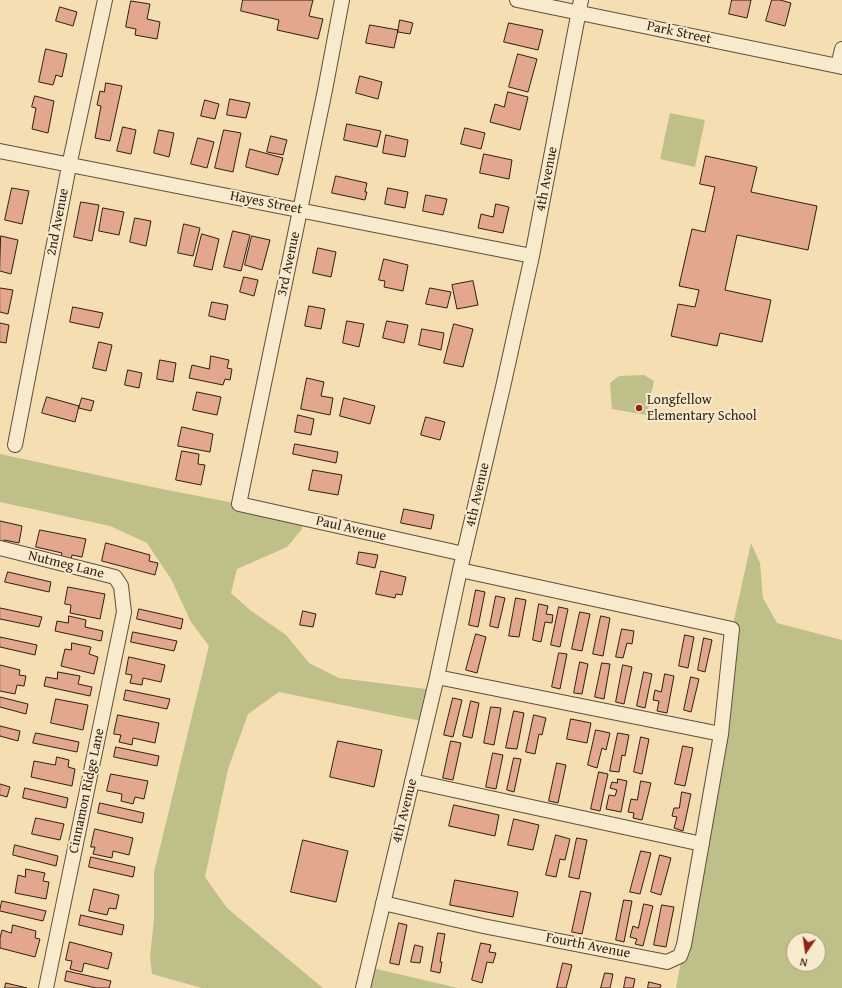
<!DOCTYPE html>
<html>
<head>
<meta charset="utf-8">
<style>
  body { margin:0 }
  #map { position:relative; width:842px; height:988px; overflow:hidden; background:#f5deb1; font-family:"Gentium Book Plus",serif }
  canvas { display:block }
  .north { position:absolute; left:786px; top:932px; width:40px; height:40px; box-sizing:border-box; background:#f8eacc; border:1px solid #a89982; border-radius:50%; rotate:193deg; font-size:11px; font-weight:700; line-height:16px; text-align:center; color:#2f1f14 }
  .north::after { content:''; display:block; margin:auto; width:14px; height:18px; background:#8f2418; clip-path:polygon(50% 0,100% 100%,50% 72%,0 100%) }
</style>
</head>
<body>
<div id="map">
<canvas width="842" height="988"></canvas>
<div class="north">N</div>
</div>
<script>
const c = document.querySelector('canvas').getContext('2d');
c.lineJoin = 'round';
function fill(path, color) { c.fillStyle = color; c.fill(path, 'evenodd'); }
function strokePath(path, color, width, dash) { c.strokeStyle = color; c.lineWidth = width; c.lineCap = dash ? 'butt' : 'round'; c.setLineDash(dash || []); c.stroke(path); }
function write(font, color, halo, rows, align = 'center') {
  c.font = font + ' "Gentium Book Plus",serif'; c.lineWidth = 4; c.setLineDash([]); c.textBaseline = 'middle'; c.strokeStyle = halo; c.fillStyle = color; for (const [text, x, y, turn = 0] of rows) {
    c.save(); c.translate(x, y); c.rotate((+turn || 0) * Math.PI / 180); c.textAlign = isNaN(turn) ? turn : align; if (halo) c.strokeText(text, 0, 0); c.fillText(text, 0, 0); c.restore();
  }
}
fill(new Path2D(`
  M670 113 705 120 695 167 660 159Z
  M644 375 654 381 647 415 612 409 610 383 619 376Z
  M0 454 157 488 239 504 303 518 302 529 287 547 237 569 231 593 250 610 286 635 309 663 339 678 434 690 426 722 279 692 248 714 228 769 205 877 227 908 323 988H202L152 974 150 957 154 918V872L209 646 191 622 171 579 147 543 110 526 0 502Z
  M751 543 760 563 763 598 777 623 842 640V988H676L684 945 732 629ZM794 940H818V964H794Z
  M368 967 458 988H363Z`), '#bfc089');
const building = new Path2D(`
  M243 0H313L309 16 323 19 318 39 277 30 279 20 241 11Z
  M732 0H751L747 18 729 14Z
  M772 0H780L791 3 785 26 766 21Z
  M131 1 150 4 147 19 160 22 157 39 135 35 136 29 126 27Z
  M60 7 77 12 73 26 56 21Z
  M400 20 413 23 410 34 398 32Z
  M509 23 543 30 538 50 504 42Z
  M370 25 398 30 394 48 366 43Z
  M46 49 67 54 62 77 56 75 53 85 39 82Z
  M518 54 537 59 528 92 509 87Z
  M360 76 382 82 378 99 356 93Z
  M106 83 122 86 110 141 95 138 101 106 97 105 100 91 104 92Z
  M508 92 528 97 520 130 490 122 495 104 504 107Z
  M35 96 54 101 48 133 32 129 36 108 32 107Z
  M230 99 250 103 246 118 227 115Z
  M205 100 219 104 215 119 201 116Z
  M347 124 381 131 377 147 344 140Z
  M123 127 136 130 131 154 117 151Z
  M465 128 485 133 481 149 461 144Z
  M159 130 174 133 169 157 154 153Z
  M224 130 241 133 233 172 215 168Z
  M386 135 408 140 405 157 383 153Z
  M271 136 287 140 283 155 267 152Z
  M198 138 214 142 207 168 191 164Z
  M250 149 283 158 278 175 246 167Z
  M484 154 512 160 509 179 480 173Z
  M706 156 757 167 751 192 817 206 808 250 737 235 725 290 771 300 762 342 720 333 717 346 671 336 678 304 695 307 699 290 679 286 692 229 705 232 715 187 700 184Z
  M336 176 367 183 365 192H367L365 200 332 193Z
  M12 188 29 191 22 224 5 220Z
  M388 188 408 192 405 208 385 204Z
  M426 195 447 199 443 215 423 211Z
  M81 202 99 205 92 241 74 237Z
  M496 204 509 207 503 233 478 228 481 214 493 217Z
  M103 208 124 212 119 235 99 231Z
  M135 218 151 221 146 246 130 242Z
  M184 224 200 228 193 256 178 253Z
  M233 231 250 235 241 271 224 267Z
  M202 234 219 239 212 270 194 266Z
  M1 236 18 240 11 274 0 271Z
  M252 236 270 240 262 270 245 265Z
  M318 248 336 252 331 277 313 273Z
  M384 259 408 265 403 291 384 287 385 281 379 280Z
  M244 277 258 280 254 296 240 292Z
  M473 281 478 305 457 309 452 285Z
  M0 288 13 290 8 314 0 312Z
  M430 288 451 292 447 308 426 304Z
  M212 302 228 305 225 320 209 316Z
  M309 306 325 309 321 329 305 326Z
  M73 307 103 313 99 328 70 322Z
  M347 321 364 324 359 347 343 343Z
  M387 321 408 325 404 343 383 338Z
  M0 323 9 325 6 343 0 342Z
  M454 324 473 329 463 367 444 363Z
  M422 329 444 333 441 350 419 345Z
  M99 342 112 345 106 371 93 368Z
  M211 356 229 360 227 368 232 369 230 380 225 379 223 385 189 378 192 365 209 369Z
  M160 360 176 363 173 382 157 379Z
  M128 370 142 373 139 388 125 385Z
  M307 378 324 382 321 396 333 398 330 415 301 409Z
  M197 392 221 397 217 415 193 410Z
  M47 397 79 406 75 422 42 413Z
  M82 398 94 401 91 411 79 408Z
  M344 398 375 406 370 424 340 416Z
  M298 415 314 419 311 435 295 432Z
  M426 417 445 422 440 440 421 435Z
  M182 427 213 434 210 452 178 446Z
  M295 444 338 452 336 463 293 454Z
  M182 451 199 454 198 464 205 465 201 485 176 480Z
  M313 470 342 475 338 495 309 490Z
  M404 509 434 515 431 529 401 523Z
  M0 521 22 526 19 543 4 540 3 545 0 544Z
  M40 530 86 539 82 557 72 555 71 559 61 557 62 553 36 547Z
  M106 543 150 555 149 561 158 563 155 575 102 561Z
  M359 552 378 555 375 568 357 564Z
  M381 571 406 577 402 595 396 594 395 598 376 594Z
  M8 572 51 582 49 592 5 582Z
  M68 587 105 594 100 619 70 613 71 605 65 604Z
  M476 590 485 592 478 627 469 625Z
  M496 596 505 598 498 628 490 626Z
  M516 598 526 600 519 637 509 636Z
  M539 604 548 606 546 614 553 615 552 623 545 622 541 642 533 640Z
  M559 607 568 609 560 647 551 645Z
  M0 608 42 617 39 627 0 619Z
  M139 609 183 619 181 629 137 619Z
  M303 611 316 614 313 627 300 625Z
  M580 612 590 614 582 651 572 649Z
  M69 616 86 620 85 627 103 631 101 641 55 631 57 621 68 623Z
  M601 616 610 618 603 656 593 654Z
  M622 629 634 631 632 644 627 643 623 658 616 657Z
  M133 632 177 641 174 651 131 642Z
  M476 634 486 637 477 673 466 670Z
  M685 635 694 637 688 668 679 666Z
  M0 637 37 645 35 655 0 647Z
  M704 638 712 640 705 672 698 670Z
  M72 643 91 647 89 654 98 657 94 674 61 666 65 649 71 650Z
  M559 653 567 654 560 689 552 687Z
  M129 657 165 665 161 682 143 678 142 685 130 683 132 675 126 674Z
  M580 662 588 664 582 694 574 693Z
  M602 663 610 664 604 699 595 697Z
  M0 665 20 670 19 675 26 676 24 686 17 685 15 694 0 691Z
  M623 665 632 667 624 704 616 702Z
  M58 672 80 676 78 684 92 687 90 696 44 686 46 677 57 679Z
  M644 672 652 674 645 708 637 706Z
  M665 674 674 676 667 713 657 711 659 701 653 700 655 690 661 692Z
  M691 677 699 679 691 712 684 710Z
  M126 690 170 699 167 709 124 700Z
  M0 697 28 704 26 714 0 707Z
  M453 698 462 700 453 737 444 735Z
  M56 699 88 705 83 730 51 723Z
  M471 701 479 703 472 738 463 736Z
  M491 707 501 708 494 745 484 743Z
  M514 711 524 713 517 749 506 748Z
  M118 715 159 723 155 743 133 738 132 745 119 742 121 735 114 734Z
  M534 715 546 718 542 735 539 734 535 754 526 752Z
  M571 719 591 723 587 743 567 739Z
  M0 726 20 731 18 741 0 736Z
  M596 730 610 733 606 750 602 748 597 768 588 765Z
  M36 733 79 742 77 752 33 743Z
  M618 733 629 735 625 756 622 755 619 772 610 771Z
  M641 737 649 739 642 774 634 772Z
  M338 741 382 750 374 787 330 777Z
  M451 741 461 743 453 780 443 778Z
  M683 746 693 748 685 786 675 784Z
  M116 747 159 756 157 766 114 757Z
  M493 753 503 755 496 789 486 787Z
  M57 757 69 760 68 767 75 769 72 786 31 777 34 761 55 765Z
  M514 758 521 759 514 792 507 790Z
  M557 763 566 765 558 803 549 801Z
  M599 772 608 774 600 811 591 809Z
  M111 774 148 781 144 799 135 797 133 804 121 801 122 794 107 791Z
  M618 779 627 781 621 812 606 809 609 795 615 796 617 790 610 788 612 782 617 783Z
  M641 781 651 783 642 820 633 818 634 813 628 812 631 799 637 800Z
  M0 784 10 787 7 797 0 795Z
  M25 788 68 798 66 808 23 798Z
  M682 792 691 794 683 831 674 828 677 817 672 816 674 808H679Z
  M100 803 144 813 142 823 98 813Z
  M454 805 499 815 495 836 449 826Z
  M36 818 64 824 60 840 32 834Z
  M514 819 539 825 533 850 508 845Z
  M95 829 133 838 129 855 113 851 112 858 93 854 95 847H91Z
  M556 835 570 839 565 860 560 859 556 877 546 875Z
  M577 838 587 840 579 879 569 877Z
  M303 840 348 851 336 902 291 892Z
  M15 845 58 856 56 866 13 855Z
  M641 851 651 853 640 894 630 892Z
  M660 855 671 858 661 895 651 892Z
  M91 857 135 867 133 877 89 867Z
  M26 869 45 873 43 881 49 882 46 899 15 893 18 875 25 877Z
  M455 880 518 892 513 917 450 905Z
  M94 889 119 895 116 909 109 908 107 915 89 911Z
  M581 891 591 893 582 934 572 932Z
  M624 900 632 901 624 942 616 940Z
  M2 901 46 911 43 921 0 911Z
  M644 904 653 906 643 946 635 944 637 939 630 937 633 926 638 928Z
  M662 905 674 907 666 947 654 945Z
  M81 915 124 925 122 935 79 925Z
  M399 923 407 925 399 965 390 963Z
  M13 925 36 931 35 938 40 939 35 957 0 948V938L2 930 11 933Z
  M438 933 445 934 440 962H442L440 973 431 971Z
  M70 942 112 953 108 969 84 963 82 972 70 969 72 961 66 960Z
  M481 943 491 945 489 952 496 953 493 963 487 962 482 983 472 980Z
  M415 945 423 947 420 963 411 962Z
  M563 963 572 965 566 988H557Z
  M67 971 111 981 109 988H96L65 981Z
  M605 973 613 974 610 988H601Z
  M626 977 635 979 633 988H624Z
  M649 982 661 985 660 988H648Z
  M6 983 27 988H5Z`);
fill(building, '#e2a78c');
strokePath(building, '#2f1f14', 1);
const minor = new Path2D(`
  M342 0 325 90 239 504 464 554
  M517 0 842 67
  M838 66 842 49
  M0 151 532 256
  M15 445 69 166 105 0
  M0 548 115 577 121 586 124 612 46 988
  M437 677 721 734
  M412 781 702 844
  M383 903 483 926 667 962 680 956 684 945 721 734 732 629 460 570
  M363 988 437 677 460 570 503 387 532 256 581 0`);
strokePath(minor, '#604f3b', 16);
strokePath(minor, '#f8eacc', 14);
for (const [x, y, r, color] of [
  [639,408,4,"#8f2418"]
]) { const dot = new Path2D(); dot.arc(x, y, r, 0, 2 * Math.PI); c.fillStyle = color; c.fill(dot); strokePath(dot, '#f8eacc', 1.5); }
write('14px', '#2f1f14', '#f8eacc', [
  ["Park Street",679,33,12],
  ["4th Avenue",547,179,-79],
  ["Hayes Street",266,203,11],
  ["2nd Avenue",58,222,-79],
  ["3rd Avenue",289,264,-78],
  ["4th Avenue",478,495,-77],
  ["Paul Avenue",351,529,13],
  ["Nutmeg Lane",66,565,14],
  ["Cinnamon Ridge Lane",87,791,-78],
  ["4th Avenue",405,811,-76],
  ["Fourth Avenue",588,946,11]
]);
write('14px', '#2f1f14', '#f8eacc', [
  ["Longfellow",647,400],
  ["Elementary School",647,416]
], 'left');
</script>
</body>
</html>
